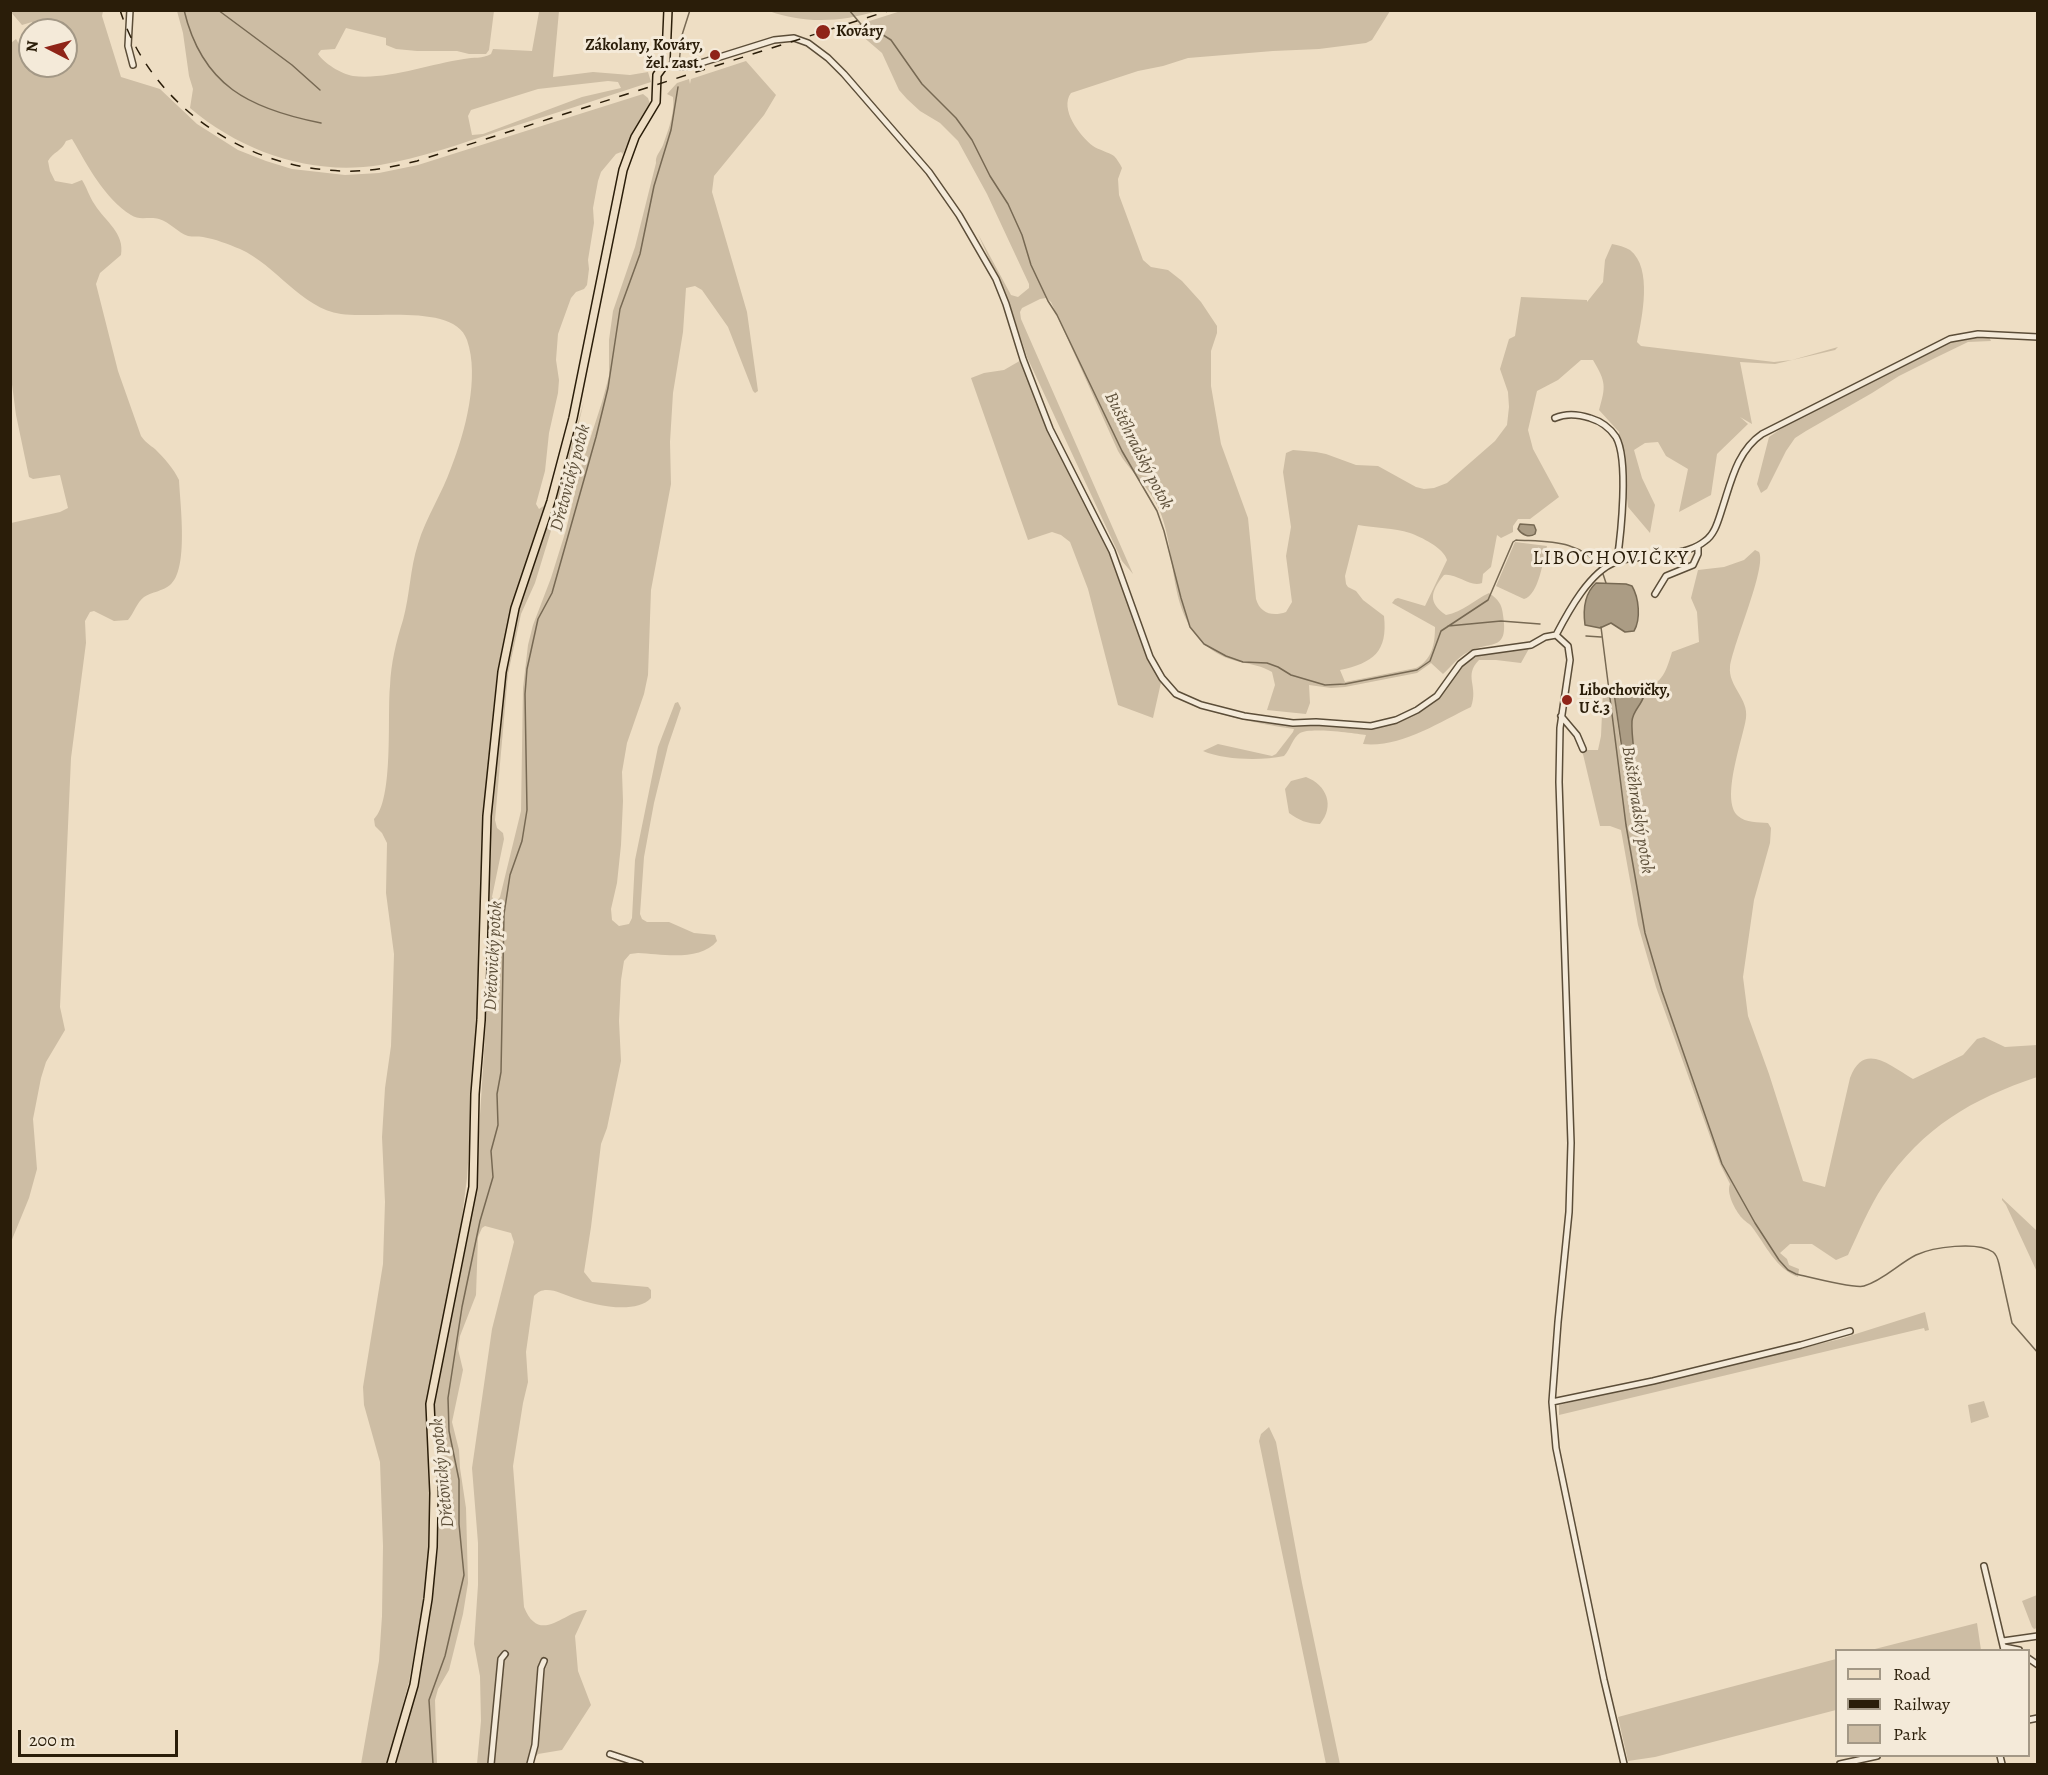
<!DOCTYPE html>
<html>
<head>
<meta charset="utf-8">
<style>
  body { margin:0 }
  #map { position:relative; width:2048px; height:1775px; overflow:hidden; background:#eedec4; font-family:Alegreya,serif }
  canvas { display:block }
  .frame { position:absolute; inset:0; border:12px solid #2a1d09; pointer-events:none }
  .legend { position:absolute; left:1835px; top:1649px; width:195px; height:108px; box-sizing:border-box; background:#f4ead9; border:2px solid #a39886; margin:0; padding:8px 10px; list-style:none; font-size:18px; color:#2a1d09 }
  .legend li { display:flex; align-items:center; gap:12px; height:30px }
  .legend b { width:30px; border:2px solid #a39886 }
  .north { position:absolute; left:18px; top:18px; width:60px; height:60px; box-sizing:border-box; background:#f4ead9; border:2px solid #a39886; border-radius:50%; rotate:276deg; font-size:16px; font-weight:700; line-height:24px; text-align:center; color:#2a1d09 }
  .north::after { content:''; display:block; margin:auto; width:21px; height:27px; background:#8f2418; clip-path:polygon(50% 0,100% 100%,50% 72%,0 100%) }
  .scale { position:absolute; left:18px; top:1730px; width:160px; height:27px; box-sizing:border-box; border:3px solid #2a1d09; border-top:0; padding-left:8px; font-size:18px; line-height:21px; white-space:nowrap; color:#2a1d09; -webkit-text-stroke:4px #f4ead9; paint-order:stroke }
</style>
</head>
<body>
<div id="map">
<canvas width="2048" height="1775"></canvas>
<div class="frame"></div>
<ul class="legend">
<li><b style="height:8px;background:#eedec4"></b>Road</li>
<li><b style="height:8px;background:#2a1d09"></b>Railway</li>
<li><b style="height:16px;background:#cdbda4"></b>Park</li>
</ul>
<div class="north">N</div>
<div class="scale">200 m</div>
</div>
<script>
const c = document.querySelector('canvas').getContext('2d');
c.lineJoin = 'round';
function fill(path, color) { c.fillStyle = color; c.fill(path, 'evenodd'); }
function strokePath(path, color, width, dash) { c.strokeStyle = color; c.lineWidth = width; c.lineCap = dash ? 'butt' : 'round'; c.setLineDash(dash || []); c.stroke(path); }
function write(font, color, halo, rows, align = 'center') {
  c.font = font + ' Alegreya,serif'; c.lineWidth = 6; c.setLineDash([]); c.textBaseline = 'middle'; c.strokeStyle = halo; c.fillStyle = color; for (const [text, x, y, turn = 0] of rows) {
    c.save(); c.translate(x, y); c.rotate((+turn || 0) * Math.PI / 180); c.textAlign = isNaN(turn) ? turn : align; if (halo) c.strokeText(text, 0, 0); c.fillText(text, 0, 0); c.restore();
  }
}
fill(new Path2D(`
  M904 10 1390 11 1372 40 1366 43 1319 49 1273 51 1188 58 1163 66 1138 71 1071 93C1059 109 1080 136 1093 146 1099 150 1108 152 1114 156 1117 159 1120 164 1122 168L1118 179 1119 195 1143 260 1151 267 1168 270 1182 281 1201 302 1217 326V333L1211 351V386L1221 444 1248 518 1256 599C1260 613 1272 617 1286 612L1292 602 1286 556 1291 527 1283 472 1286 453 1293 450 1316 452 1326 454 1356 465 1378 466 1416 487 1424 489 1434 488 1447 483 1495 441 1507 425 1509 407 1508 392 1500 369 1509 339 1515 336 1521 297 1587 300V302L1603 282 1605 260 1612 244C1618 245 1625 247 1630 250 1653 268 1642 318 1637 342L1641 346 1774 362 1792 360 1838 347 1835 350 1775 364 1740 362 1752 424 1740 417 1748 424 1717 454 1711 495 1679 512 1688 469 1666 456 1658 442 1645 443 1634 450 1642 478 1655 505 1650 533 1628 507 1619 432 1599 410C1606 386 1606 382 1593 360H1581L1558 380 1537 391 1528 430 1533 449 1559 497 1530 519H1518L1513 526V532L1501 538 1497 535 1491 567 1483 574 1482 583C1470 588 1457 573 1444 575 1430 592 1428 603 1446 615 1463 612 1474 600 1489 593 1498 599 1502 604 1503 615 1509 653 1490 640 1468 652 1458 657 1451 667 1443 674L1431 663 1417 673 1345 687 1331 688 1309 685 1310 703 1306 714 1267 710 1275 685 1272 672C1252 660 1231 666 1208 647 1165 612 1179 552 1158 507 1148 485 1129 471 1118 451L1051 302 1046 298 1040 299 1022 308 1020 312 1021 319 1133 574 1122 561 1027 357 1011 308 978 234 1011 295 1018 297 1029 288V284L987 194 958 141 940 123 920 111 907 99 899 90 882 53 854 29 857 25ZM1358 525C1375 528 1394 528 1410 533 1421 537 1444 548 1447 560L1425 606 1398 598 1395 599 1392 603 1435 627C1435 644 1432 660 1416 668L1345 682 1340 670C1373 663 1388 652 1384 616L1363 600 1356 591 1348 587 1346 584 1345 576Z
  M10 11H103L102 16 121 77 160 89 197 124 238 150 266 161 292 169 345 175 379 173 418 165 643 94 648 98 650 104 633 131 623 154 621 152 616 154 601 172 598 181 593 208 594 223 588 260 589 269 587 285 584 289 576 292 571 298 558 334 556 360 559 380 558 393 549 433 545 471 536 504 539 509 545 505V508L511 607 497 672 483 815 477 1019 467 1178 461 1225 426 1403 430 1510 429 1547 424 1598 409 1682 387 1764H361L379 1661 382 1616 383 1546 380 1462 364 1405 363 1387 383 1264 385 1202 382 1137 385 1088 391 1046 393 988 394 954 386 893 387 843 382 833 375 826 374 819C394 800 387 715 390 686 391 663 396 642 403 620 410 595 410 568 418 544 426 517 442 494 451 468 465 433 480 377 467 340 455 303 372 319 341 314 301 308 276 265 240 249 228 244 215 239 203 237 198 236 193 237 188 236 178 233 170 222 159 219 150 216 139 221 131 215 104 198 88 166 72 139L66 141C62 151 53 152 48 161L50 171 55 181 72 184 82 180C87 188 89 196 95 205 105 221 125 233 121 255L100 273 96 284 118 371 141 436C145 442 150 445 155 449 164 458 174 469 179 480 180 503 189 570 170 585 163 591 152 592 144 597 137 602 134 613 128 620L114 621 94 611 90 612 85 621 86 643 71 758 60 1007 65 1030 46 1062 41 1078 33 1119 37 1169 29 1198 11 1242V523L60 512 68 508 60 475 33 479 29 477 16 415 10 369 11 43 16 39 23 51 20 53 23 57 26 56 30 66H66V30H37L32 22 22 25Z
  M177 11H494L489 50 486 54H469L457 51H417L396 49 386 45V38L346 28 335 49 321 50 318 54C324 63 341 74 353 76 388 80 429 64 464 59 473 57 483 59 491 54L493 49 532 51 539 12 559 11 553 77 593 72 630 75 648 72 651 82C600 99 549 115 499 131 460 144 421 158 380 165 311 176 242 152 190 108L193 89 189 76 183 33ZM608 81 618 82 621 88 582 97 483 134 472 135 468 116 471 110 538 89Z
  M769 11H877C842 22 804 24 769 11Z
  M746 61 776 95 764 115 714 176 712 192 747 312 758 391 755 393 753 391 728 327 702 290 695 286 686 288 683 332 673 393 670 442 671 484 651 590 648 675 644 694 627 743 622 772 623 801 621 845 617 883 611 909 612 920 619 926 629 924 632 918 635 860 643 821 658 747 675 703 678 702 681 708 668 746 654 803 644 857 640 914 642 919 647 922H669L694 933 715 935 717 941C700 962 661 954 638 953L630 954 624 961 621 980 619 1021 621 1061 607 1128 601 1144 591 1227 584 1272 592 1282 648 1287 651 1290V1298C635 1315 594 1305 574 1298 565 1295 556 1290 547 1290 541 1290 538 1292 534 1296L526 1352 528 1382 523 1403 513 1466 524 1607C540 1647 566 1609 587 1610L575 1636 578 1671 591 1705 562 1750 538 1754 530 1764H477L481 1721 480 1676 474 1644 478 1585V1543L472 1468 492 1329 514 1242 511 1233 485 1226 482 1228 478 1237 476 1295 460 1336 458 1349 463 1370 452 1422 459 1450 460 1468 466 1508 468 1583 463 1614 449 1670 438 1689 435 1700 437 1764H396L418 1683 432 1599 438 1548 439 1510 434 1404 470 1227 476 1179 486 1020 491 816 506 673 519 610 555 503 584 401 561 498 535 583 521 614 508 674 495 820 497 828 503 833 504 839 492 897 496 902 500 897 521 811 523 688 528 645 533 625 551 578 566 530 581 467 602 402 609 376V340L613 311 635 247 656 163C655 156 660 152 663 145 668 131 675 113 673 97L667 94 677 83 689 79 690 84 691 79Z
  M1967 337H1989L1991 341 1968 342 1937 357 1899 376 1872 393 1806 431 1795 438 1786 451 1767 489 1761 493 1757 484 1769 437 1788 424 1944 344Z
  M1023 359 1050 429 1112 551 1150 657 1162 678 1153 718 1118 705 1088 589 1070 542 1061 535 1052 532 1028 540 971 378 984 373 1004 370Z
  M1515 542 1547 546C1543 560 1539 595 1524 599L1496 586Z
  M1755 550 1759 552C1767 567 1733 644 1730 667 1728 686 1749 699 1746 718 1743 739 1720 800 1738 816 1746 823 1758 822 1768 823L1771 828 1770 843 1754 900 1743 977 1748 1016 1769 1074 1803 1181 1825 1187 1850 1078C1864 1041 1890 1066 1913 1079L1963 1055 1977 1039 1984 1037 2005 1047 2037 1045V1077C1972 1099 1923 1127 1883 1186 1869 1207 1859 1232 1848 1255L1836 1260 1812 1244H1790L1780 1253 1787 1259 1789 1265 1799 1269 1798 1277C1776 1269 1765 1244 1752 1227 1749 1223 1744 1221 1742 1218 1735 1210 1726 1193 1730 1184L1720 1164 1656 987 1638 925 1621 830 1610 826H1600L1582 750H1598L1601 736 1603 691 1614 693 1620 744 1636 770C1635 754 1631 736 1632 721 1633 710 1642 705 1644 695L1638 694 1639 692C1662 683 1665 675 1672 652L1699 642 1697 612 1691 598 1698 570 1724 567 1744 560Z
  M1531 645 1521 663 1496 660H1479C1463 676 1479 686 1471 707 1438 723 1400 748 1363 744L1366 735C1354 733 1309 727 1300 733 1293 737 1290 750 1284 756 1261 761 1224 760 1203 751L1218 744 1272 756 1276 754 1293 732 1294 729C1253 723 1214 715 1177 698L1176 694 1201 705 1293 723 1371 726 1396 720 1437 696 1460 664 1474 653Z
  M1306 777C1327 785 1335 806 1320 824 1307 824 1299 820 1289 813L1285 789 1291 781Z
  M2002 1198 2037 1231V1272L2006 1205 2002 1200Z
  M1925 1312 1929 1330 1925 1331 1924 1328 1559 1415V1405L1840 1339Z
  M1984 1401 1989 1417 1971 1423 1968 1405Z
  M1269 1427 1276 1442 1302 1583 1340 1764H1326C1304 1657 1281 1549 1259 1441L1261 1434Z
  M2037 1595V1620L2036 1621 2037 1628 2034 1629 2032 1627 2022 1601Z
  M1977 1623 1981 1650H1871Z
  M1836 1659V1710L1655 1757 1628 1761 1618 1717Z`), '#cdbda4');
const water = new Path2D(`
  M1520 524 1534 525 1536 530 1535 534C1529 538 1522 535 1518 529Z
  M1596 583 1626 584 1632 586C1639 598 1641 619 1634 631L1625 632 1611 623 1600 628 1585 625C1583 610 1584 594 1596 583Z
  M1614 693 1644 695C1642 705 1633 710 1632 721 1631 736 1635 754 1636 770L1632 772 1627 770 1624 763Z`);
fill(water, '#ab9c84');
strokePath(water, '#776953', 1.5);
strokePath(new Path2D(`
  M184 10C202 86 250 109 321 123
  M218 10 292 65 320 90
  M849 10 865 29 880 33 891 40 922 84 956 118 972 140 990 176 1008 204 1022 235 1031 265 1048 301 1057 315 1122 451 1157 511 1164 531 1181 598 1190 627 1204 644 1226 656 1243 662 1267 663 1278 667 1291 675 1325 685 1345 684 1417 670 1430 661 1441 631 1488 600 1513 542 1516 540C1549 542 1580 539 1601 569
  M679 63 682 35 690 10
  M1603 574 1606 583
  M1448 626 1501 621 1540 624
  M1601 627 1626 825 1645 933 1662 991 1722 1164 1755 1223 1779 1260 1788 1270 1796 1274C1809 1277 1855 1289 1864 1286 1884 1280 1898 1264 1916 1255 1933 1247 1977 1241 1993 1252 1997 1255 1998 1260 1999 1264L2012 1323 2038 1353
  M1586 636 1601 637
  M433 1764 429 1700 445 1656 464 1575 459 1524V1480L449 1431 448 1398 462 1307 480 1221 493 1177 491 1151 498 1125 497 1094 501 1072 504 914 510 875 522 841 527 810 525 694 527 669 538 619 552 593 596 437 608 388 620 309 640 254 654 186 671 130 678 87`), '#776953', 1.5);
const minor = new Path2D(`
  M130 10 128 46 133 65
  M665 64 682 67 691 66 774 40 794 38 808 43 828 58 844 74 929 172 959 215 996 279 1006 304 1023 359 1050 429 1112 551 1150 657 1162 678 1176 694 1201 705 1244 716 1293 723 1316 722 1371 726 1396 720 1417 710 1437 696 1460 664 1474 653 1531 645 1545 637 1556 635 1568 646 1570 660 1560 728 1559 782 1571 1143 1569 1212 1558 1322 1552 1402 1556 1448 1604 1680 1624 1764
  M1555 418C1566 413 1578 414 1590 418 1600 421 1610 428 1616 437 1629 460 1621 534 1617 561
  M1655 594 1666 576 1693 565 1698 554V546
  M1556 635C1568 612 1590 571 1616 562 1631 556 1650 558 1666 555 1679 552 1694 550 1705 541 1715 534 1718 521 1722 509 1731 482 1737 451 1762 434L1950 339 1978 334 2038 337
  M1561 716 1577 735 1583 749
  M1552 1402 1653 1381 1801 1345 1850 1331
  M1984 1566 2004 1650
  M2003 1641 2038 1636
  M2004 1647 2019 1650
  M2028 1658 2038 1665
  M2028 1720 2038 1718
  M610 1754 640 1764
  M2000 1756 2002 1764
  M491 1764 501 1659 505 1654
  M530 1764 535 1745 541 1668 544 1661
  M1840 1764 1877 1756`);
const major = new Path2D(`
  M391 1764 414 1685 428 1599 433 1547 434 1493 430 1404 473 1187 475 1094 481 1020 487 816 502 672 515 608 551 501 573 418 623 170 635 137 656 102 657 75 665 64 666 57 668 10`);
strokePath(minor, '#5b4d38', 8);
strokePath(major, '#2a1d09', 10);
strokePath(minor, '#f4ead9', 5);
strokePath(major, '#eedec4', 7);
strokePath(new Path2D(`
  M120 10C151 106 245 169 344 171 369 172 393 167 417 161L891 10`), '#2a1d09', 1.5, [10, 10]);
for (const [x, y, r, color] of [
  [823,32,8,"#8f2418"],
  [715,55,6,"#8f2418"],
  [1567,700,6,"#8f2418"]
]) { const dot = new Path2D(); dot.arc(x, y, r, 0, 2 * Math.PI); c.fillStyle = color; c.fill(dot); strokePath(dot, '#f4ead9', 2); }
write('bold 16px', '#2a1d09', '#f4ead9', [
  ["Kováry",836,32],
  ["Zákolany, Kováry,",703,46,"right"],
  ["žel. zast.",703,64,"right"],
  ["Libochovičky,",1579,691],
  ["U č.3",1579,709]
], 'left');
write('italic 18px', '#5e503a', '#f4ead9', [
  ["Buštěhradský potok",1138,451,63],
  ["Dřetovický potok",571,478,-75],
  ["Buštěhradský potok",1637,810,81],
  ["Dřetovický potok",494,956,-87],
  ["Dřetovický potok",443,1473,-96]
]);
c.letterSpacing = '1.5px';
write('20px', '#2a1d09', '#f4ead9', [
  ["LIBOCHOVIČKY",1611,559]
]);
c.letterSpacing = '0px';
</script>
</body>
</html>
